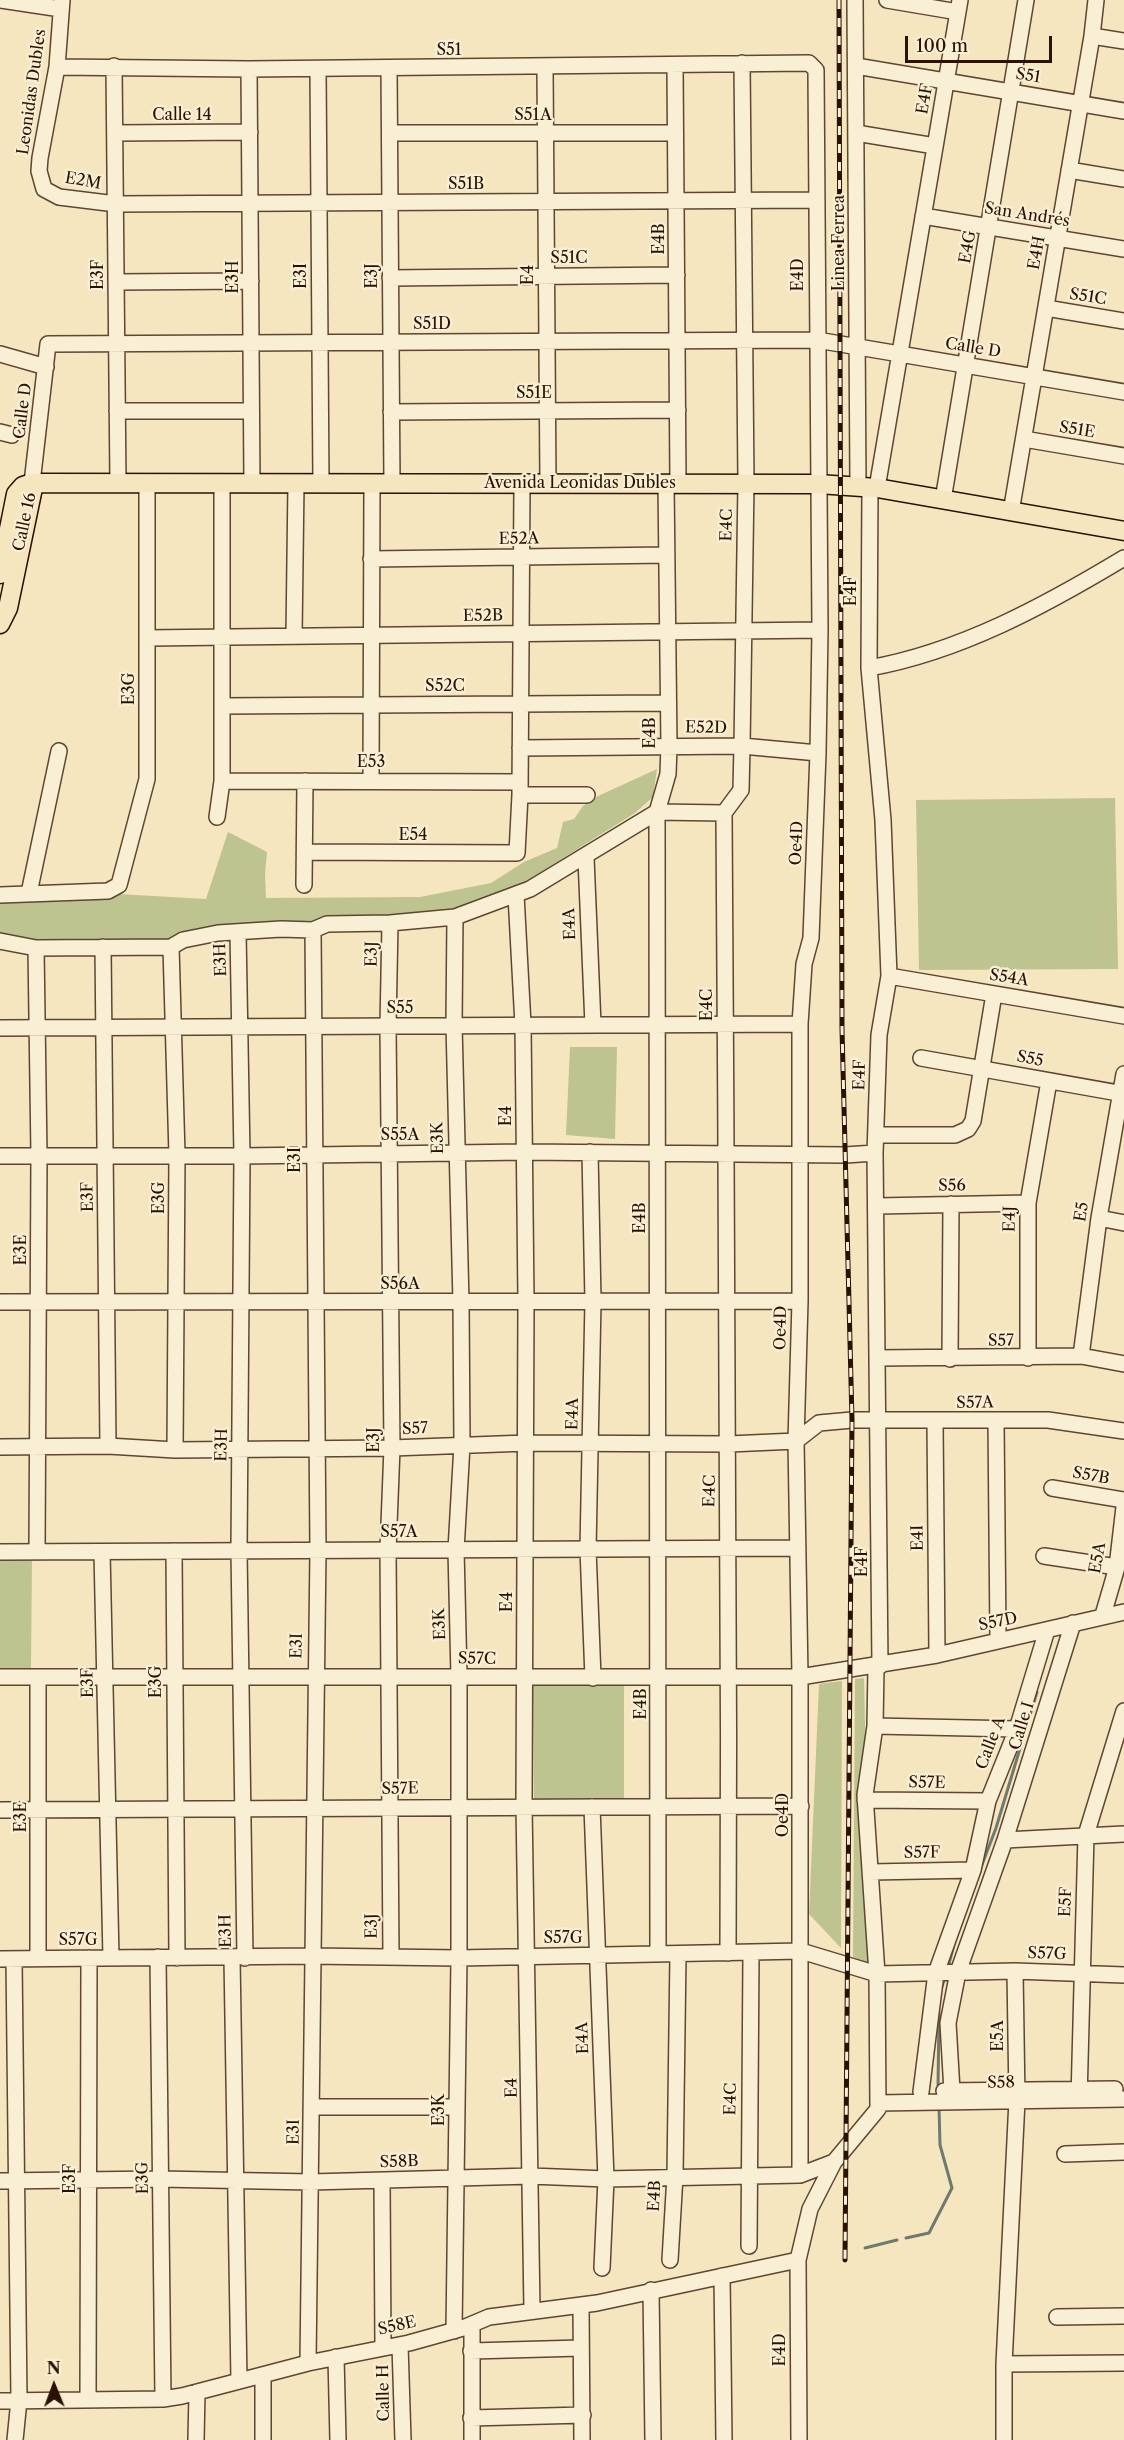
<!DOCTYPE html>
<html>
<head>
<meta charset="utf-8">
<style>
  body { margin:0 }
  #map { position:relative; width:1124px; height:2440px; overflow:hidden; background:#f5e6bf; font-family:"Libre Caslon Text",serif }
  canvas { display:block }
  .north { position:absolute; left:24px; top:2356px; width:60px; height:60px; -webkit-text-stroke:4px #f8efd5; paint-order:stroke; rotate:359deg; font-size:16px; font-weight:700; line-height:24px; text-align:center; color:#2b1102 }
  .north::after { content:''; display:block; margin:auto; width:21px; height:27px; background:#2b1102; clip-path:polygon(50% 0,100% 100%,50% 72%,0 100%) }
  .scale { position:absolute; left:905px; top:36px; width:147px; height:27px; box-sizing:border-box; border:3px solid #2b1102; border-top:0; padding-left:8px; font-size:18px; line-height:21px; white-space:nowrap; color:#2b1102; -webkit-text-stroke:4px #f8efd5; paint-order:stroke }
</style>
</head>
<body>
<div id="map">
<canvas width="1124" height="2440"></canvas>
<div class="north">N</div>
<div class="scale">100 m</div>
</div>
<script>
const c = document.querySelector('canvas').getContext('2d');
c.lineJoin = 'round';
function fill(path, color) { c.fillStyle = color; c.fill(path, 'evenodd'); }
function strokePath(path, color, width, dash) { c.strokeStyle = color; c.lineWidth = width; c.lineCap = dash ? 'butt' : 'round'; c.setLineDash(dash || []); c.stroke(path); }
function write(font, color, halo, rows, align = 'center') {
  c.font = font + ' "Libre Caslon Text",serif'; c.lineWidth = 4.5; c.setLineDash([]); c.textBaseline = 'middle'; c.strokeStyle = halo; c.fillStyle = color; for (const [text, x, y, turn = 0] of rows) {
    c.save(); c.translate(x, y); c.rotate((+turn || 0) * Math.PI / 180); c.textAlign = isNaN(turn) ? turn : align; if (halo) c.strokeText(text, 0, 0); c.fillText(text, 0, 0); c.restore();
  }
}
fill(new Path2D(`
  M657 769 653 797 635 813 512 890 450 912 328 918 317 919 310 924 166 941 34 943 0 933V903L118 894 206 899 228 832 267 852 265 874 266 898 420 897 491 883 524 862 557 848 563 822 574 819 583 806 598 796Z
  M1115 798 1118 969 919 970 916 800Z
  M570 1047H617L615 1139 566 1135Z
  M0 1559H32L31 1669 0 1668Z
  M864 1678 870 1952 872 1966 853 1957 855 1679Z
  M842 1681 841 1948 809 1914 819 1684Z
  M624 1685V1800H534L533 1686Z`), '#bec490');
strokePath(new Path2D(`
  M980 1870 996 1828 1037 1692
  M948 1967 955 1941
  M940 1993 945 1977
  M938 2089 939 2012
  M906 2238 929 2233 952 2188 940 2145 939 2107
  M865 2248 897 2240`), '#6f796f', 3);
const minor = new Path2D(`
  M1 0 61 9
  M62 0 57 67 40 158 39 171 44 189 59 197 116 204 816 200
  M855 0 858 486
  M887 0 958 12
  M1092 36 1124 41
  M114 66 118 484
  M675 66 678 483
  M856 66 1124 111
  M57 67 249 69 809 63 816 70 820 630 818 753 811 938 804 964 800 1024V1301L796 1441 800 1677V2175
  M545 67 548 484
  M389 68 392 484
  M249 69 252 484
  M318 69 321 484
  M115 133 250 132
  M390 133H675
  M856 133 935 146
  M1069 170 1124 179
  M923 216 1124 249
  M390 278 677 275
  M116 282 251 281
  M1046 308 1124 321
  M0 354 46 367
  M117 411H251
  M391 412 678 410
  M0 432 12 435
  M1024 439 1124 456
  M32 483 48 344 817 340 1124 392
  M870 487 869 668 883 820 889 976 879 1035 875 1153 880 1666
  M877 488 960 0
  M943 500 1026 0
  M1011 512 1092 36 1096 0
  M371 559 667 555
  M294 636 296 483
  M147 638 820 630
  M869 668C960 652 1046 605 1124 558
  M222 706 668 703
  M520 748 742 746 818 753
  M371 780 372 485
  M222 781 520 782
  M520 795H587
  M217 817 222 781V484
  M305 852 517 853 520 795 522 484
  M586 858 593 1025
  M304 885 305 781
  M29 893 59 751
  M0 895 108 891 119 885 147 779V484
  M516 895 523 1025 526 1301 524 1806 532 2310
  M390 923 388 1026 392 1448 388 1550 391 1957
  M238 932 242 1156 239 1551 245 1958
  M0 941 36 948 171 947 183 940 218 933 281 929 313 930 327 924 390 923 455 917 530 889 657 812 724 813
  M103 947 108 1446
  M171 947 177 1155 175 1450
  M36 948 39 1155 37 1552
  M889 976 1124 1016
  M0 1028 800 1024
  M921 1058 1124 1094
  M876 1135H955L968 1129 973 1121 994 994
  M590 1152 593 1301 588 1549 593 1678
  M0 1156H242L524 1152 845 1155 875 1153
  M877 1206 1028 1203
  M1099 1218 1124 1223
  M0 1302 800 1301
  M1081 1356 1099 1218 1124 1074
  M877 1358 1081 1356 1124 1364
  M1028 1358V1203L1049 1081
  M950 1359 951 1204
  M996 1420 998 1639
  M935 1421 937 1655
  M0 1447 108 1446 175 1450 392 1448 526 1443 729 1444 796 1441 819 1423 852 1420H1048L1124 1431
  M1052 1488 1124 1500
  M174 1551 177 1958
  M0 1552 798 1548
  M102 1552 111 1958
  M1044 1556 1117 1567
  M1103 1615 1117 1567 1124 1507
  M0 1677H800L937 1655 1124 1612
  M38 1677V1958
  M875 1726 1017 1729
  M865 1800 988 1801
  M592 1807 606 2179 602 2268
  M0 1810 801 1806
  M1005 1840 1124 1834
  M871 1872 973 1870
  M728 1953C730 1573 726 1193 724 813L741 790 742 746 746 483 742 63
  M658 1954 657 812 668 774 669 746 666 483
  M158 1957 163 2399
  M232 1958 239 2381
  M0 1959 311 1956 459 1958 801 1951 877 1974 1015 1971 1124 1975
  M14 1959 19 2400 15 2440
  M944 2091 1115 2089
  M952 2091 948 2023 958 1972 1005 1840 1073 1623
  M921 2092 936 1973 973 1870 988 1801 1017 1729 1047 1630
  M1079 2099 1086 1835 1124 1711
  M878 2103 1124 2099
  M312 2107H457
  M1065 2154 1124 2152
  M0 2181 161 2179 311 2182 531 2176 606 2179 800 2175 834 2162 878 2109 877 1974 865 1795 875 1726 876 1667
  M382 2181 383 2348
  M749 2246 751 1953
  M670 2260 675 2176 678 1954
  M722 2276 724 2440
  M651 2290 653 2440
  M581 2305 582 2440
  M1057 2317 1124 2316
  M454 2331 459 1958V1676L456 1550 462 1445 461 1302 454 1025 455 917
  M400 2345 403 2440
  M471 2351 581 2348
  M336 2357 338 2440
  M308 2363 318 1550 313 930
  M1004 2364 1124 2363
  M263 2375V2440
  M88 2400 89 1958
  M0 2401 163 2399 182 2396 308 2363 409 2343 463 2328 489 2317 597 2303 798 2260
  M471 2418 583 2415
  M196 2440 197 2392
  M472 2440V2324
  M799 2440 798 2260 810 2209 834 2162
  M1004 2440V2364L1017 2100 1015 1971`);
const major = new Path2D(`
  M0 574 16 494 23 486 32 483 818 484 877 488 1124 531
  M0 624 8 608 33 488 32 483`);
strokePath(minor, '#5e4631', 18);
strokePath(major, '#2b1102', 21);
strokePath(minor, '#f8efd5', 15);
strokePath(major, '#f5e6bf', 18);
const rail = new Path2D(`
  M839 0 842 1029 852 1420 845 2260`);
strokePath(rail, '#2b1102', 5);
strokePath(rail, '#f8efd5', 3, [9]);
write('16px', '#2b1102', '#f8efd5', [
  ["S51",449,50],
  ["S51",1028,76,9],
  ["Leonidas Dubles",32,92,-82],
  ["E4F",925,99,-80],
  ["Calle 14",182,115],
  ["S51A",533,115],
  ["E2M",83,181,10],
  ["S51B",466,184],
  ["San Andrés",1027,215,9],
  ["E4B",659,239,-90],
  ["Linea Ferrea",839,243,-90],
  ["E4G",968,247,-80],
  ["E4H",1037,253,-80],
  ["S51C",569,258],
  ["E3F",98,275,-90],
  ["E4",528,275,-90],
  ["E4D",798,275,-90],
  ["E3I",301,276,-90],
  ["E3J",372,276,-90],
  ["E3H",233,277,-90],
  ["S51C",1088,297,9],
  ["S51D",432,324],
  ["Calle D",973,348,9],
  ["S51E",534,393],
  ["Calle D",23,411,-83],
  ["S51E",1077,430,9],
  ["Avenida Leonidas Dubles",580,483],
  ["Calle 16",25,522,-78],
  ["E4C",727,525,-89],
  ["E52A",519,539,-1],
  ["E4F",851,591,-90],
  ["E52B",483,616,-1],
  ["S52C",445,686],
  ["E3G",129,689,-90],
  ["E52D",706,728,1],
  ["E4B",650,733,-90],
  ["E53",371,762],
  ["E54",413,835],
  ["Oe4D",797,843,-88],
  ["E4A",570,924,-92],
  ["E3J",372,954,-89],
  ["E3H",221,960,-92],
  ["S54A",1009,978,9],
  ["E4C",707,1005,-90],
  ["S55",400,1008],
  ["S55",1030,1059,11],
  ["E4F",860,1075,-89],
  ["E4",506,1116,-90],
  ["S55A",400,1135],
  ["E3K",438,1138,-91],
  ["E3I",295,1160,-90],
  ["S56",952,1186,-1],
  ["E3F",88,1197,-91],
  ["E3G",159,1198,-90],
  ["E5",1082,1212,-81],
  ["E4B",640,1218,-90],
  ["E4J",1010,1219,-89],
  ["E3E",21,1250,-90],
  ["S56A",400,1284],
  ["Oe4D",781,1328,-89],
  ["S57",1001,1341,-1],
  ["S57A",975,1403,-1],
  ["E4A",573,1414,-89],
  ["S57",415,1429,-3],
  ["E3J",374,1440,-90],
  ["E3H",222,1445,-89],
  ["S57B",1091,1476,10],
  ["E4C",710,1491,-89],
  ["S57A",399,1532],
  ["E4I",918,1538,-91],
  ["E5A",1098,1558,-80],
  ["E4F",862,1562,-90],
  ["E4",507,1602,-90],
  ["S57D",998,1622,-12],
  ["E3K",440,1624,-92],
  ["E3I",297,1646,-88],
  ["S57C",477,1659,1],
  ["E3G",156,1682,-90],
  ["E3F",88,1683,-91],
  ["E4B",641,1704,-90],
  ["Calle I",1022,1726,-73],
  ["Calle A",991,1743,-69],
  ["S57E",927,1783,1],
  ["S57E",400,1789,-1],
  ["Oe4D",783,1815,-90],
  ["E3E",21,1817,-90],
  ["S57F",922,1853,-1],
  ["E5F",1066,1902,-88],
  ["E3J",372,1926,-91],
  ["E3H",226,1931,-91],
  ["S57G",563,1938],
  ["S57G",78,1940],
  ["S57G",1047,1954,2],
  ["E5A",998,2036,-90],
  ["E4A",583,2038,-92],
  ["S58",1001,2083,-1],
  ["E4",512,2088,-91],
  ["E4C",731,2099,-89],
  ["E3K",439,2110,-90],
  ["E3I",294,2132,-89],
  ["S58B",399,2162,-2],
  ["E3G",143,2178,-91],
  ["E3F",70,2179,-90],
  ["E4B",655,2196,-87],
  ["S58E",397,2326,-13],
  ["E4D",780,2350,-90],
  ["Calle H",384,2393,-91]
]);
</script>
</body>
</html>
